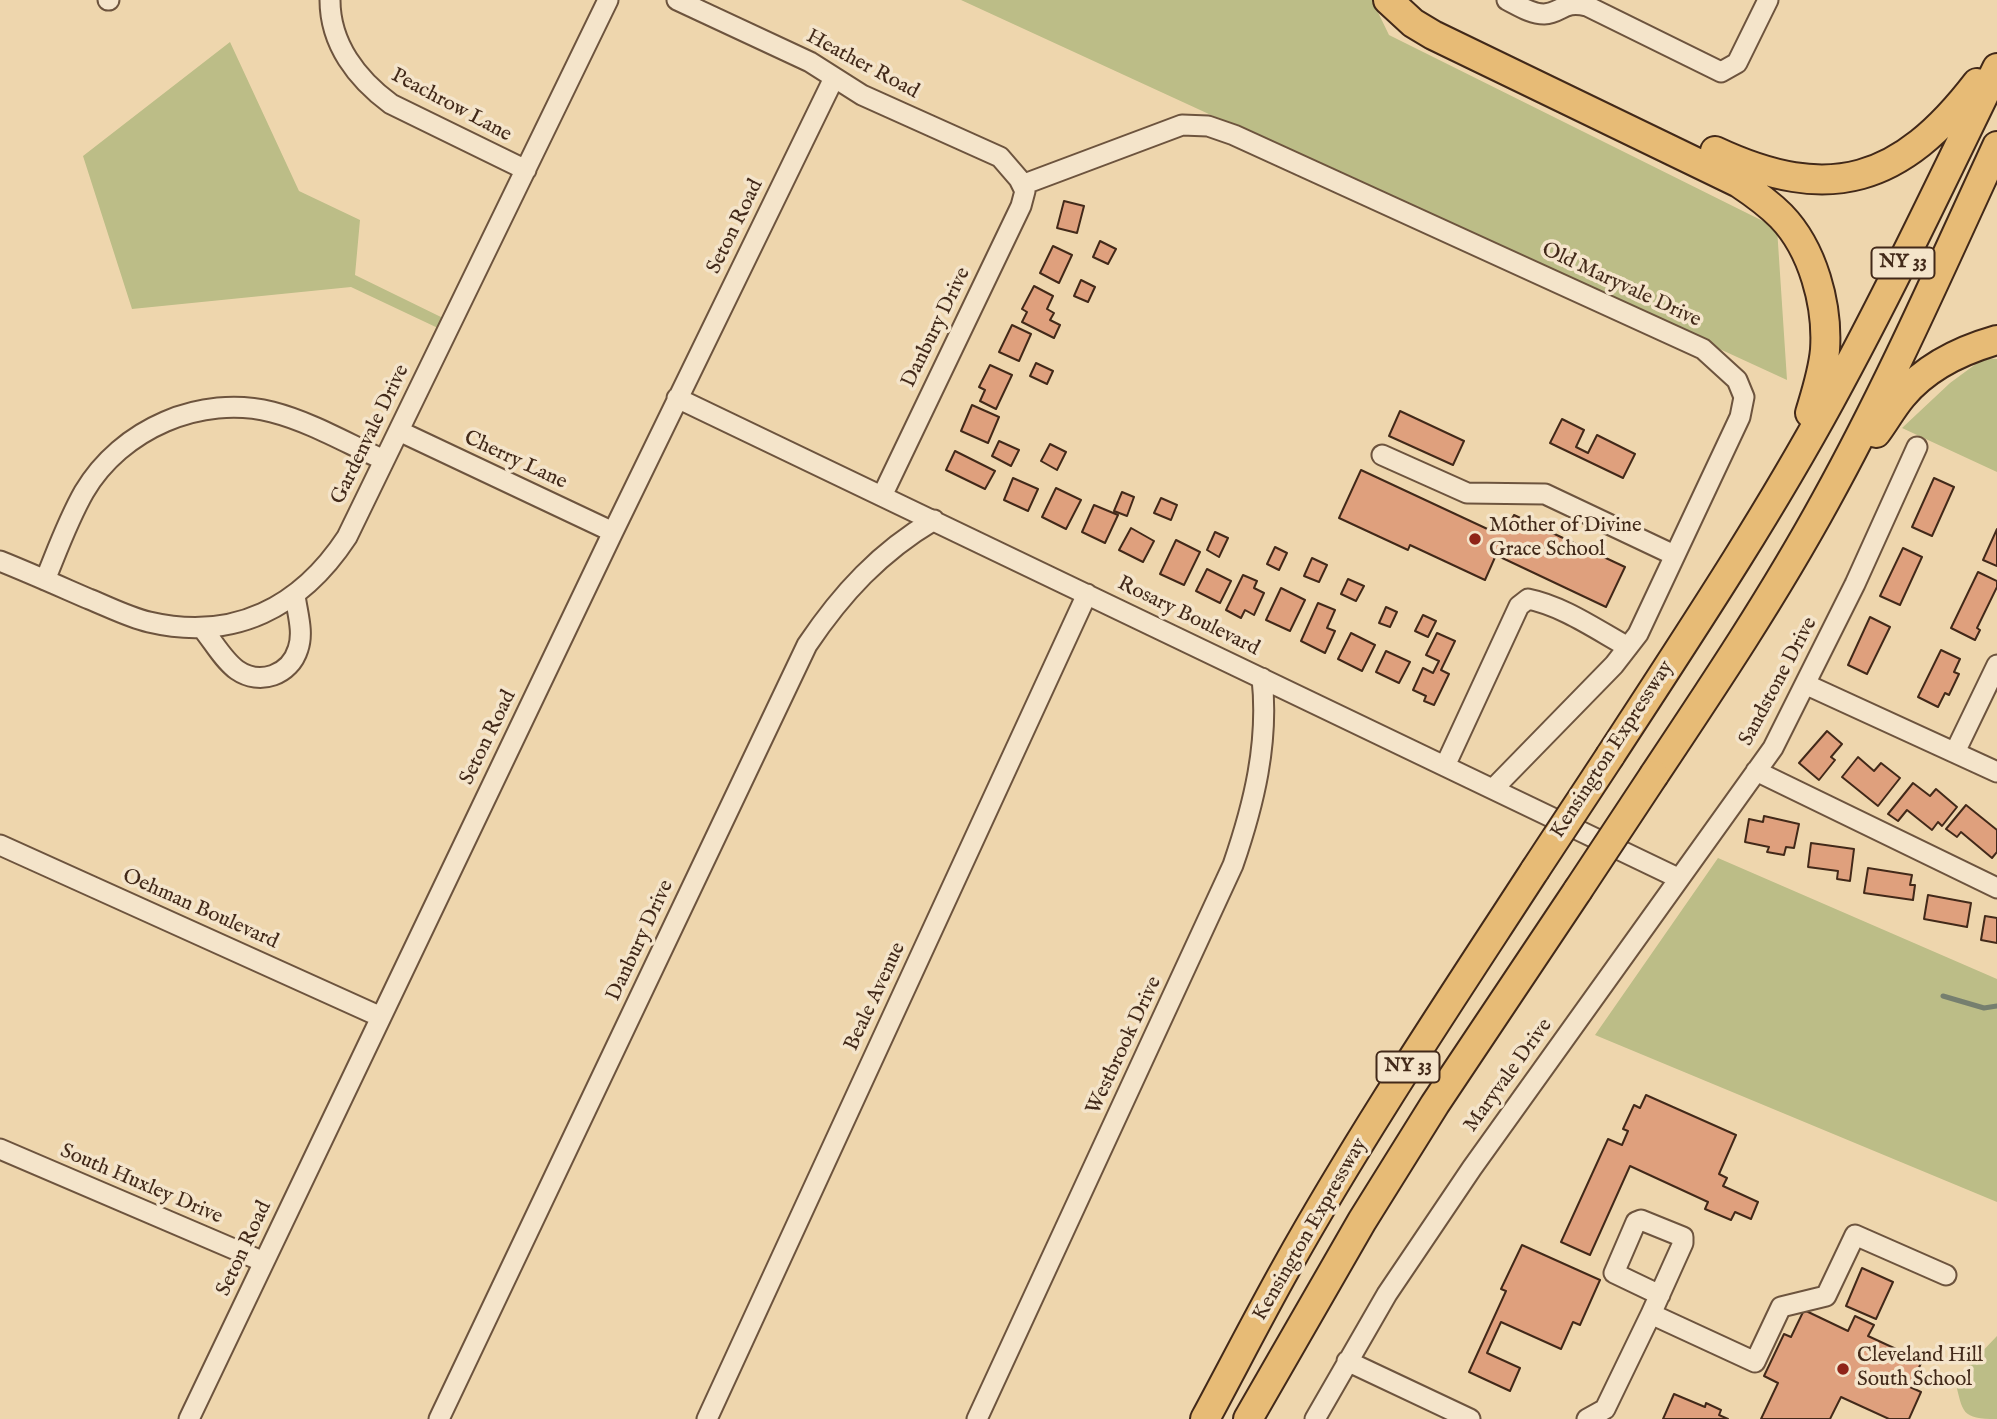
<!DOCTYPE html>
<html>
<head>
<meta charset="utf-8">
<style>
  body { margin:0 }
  canvas { display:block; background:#eed6ad }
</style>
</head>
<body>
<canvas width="1997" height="1419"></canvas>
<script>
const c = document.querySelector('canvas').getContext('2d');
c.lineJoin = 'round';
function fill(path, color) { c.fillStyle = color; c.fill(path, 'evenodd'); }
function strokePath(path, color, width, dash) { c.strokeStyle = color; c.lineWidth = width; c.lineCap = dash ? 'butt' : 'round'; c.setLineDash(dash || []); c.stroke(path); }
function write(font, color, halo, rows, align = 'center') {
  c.font = font + ' "IM FELL English",serif'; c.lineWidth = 7; c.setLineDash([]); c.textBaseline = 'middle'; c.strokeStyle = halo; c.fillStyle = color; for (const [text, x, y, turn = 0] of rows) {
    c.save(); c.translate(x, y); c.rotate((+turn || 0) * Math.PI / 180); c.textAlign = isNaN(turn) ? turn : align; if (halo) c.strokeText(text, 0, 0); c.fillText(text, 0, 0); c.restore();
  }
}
fill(new Path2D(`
  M961 0H1372L1389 35 1777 228 1787 380Z
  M230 42 299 191 360 220 355 275 443 318 440 329 351 287 132 309 83 156Z
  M1984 358 1997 359V472L1902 428 1950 383Z
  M1718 858 1997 979V1202L1595 1035Z
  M1997 1336V1419C1961 1419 1963 1413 1955 1380Z`), '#bcbd87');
strokePath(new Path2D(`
  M1943 996 1984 1008 1997 1006`), '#767f6f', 5);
const building = new Path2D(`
  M1064 201 1084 206 1077 233 1057 228Z
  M1100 241 1116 249 1108 264 1093 257Z
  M1053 246 1072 255 1059 283 1040 273Z
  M1081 280 1095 287 1088 302 1074 296Z
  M1034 286 1053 296 1047 309 1054 313 1050 320 1060 325 1054 338 1022 322 1027 312 1022 309Z
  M1012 325 1031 334 1019 361 999 352Z
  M1036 363 1053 371 1047 384 1030 376Z
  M990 365 1012 375 996 409 980 401 985 390 979 387Z
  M972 405 999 417 988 443 961 431Z
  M1400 411 1464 441 1453 465 1389 436Z
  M1562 419 1584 430 1576 447 1588 453 1597 435 1635 454 1623 478 1550 443Z
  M999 441 1019 450 1011 466 992 456Z
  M1050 444 1066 452 1057 470 1041 461Z
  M955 451 995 471 985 489 946 470Z
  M1361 470 1496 533 1503 517 1511 521 1514 515 1625 567 1606 607 1496 555 1485 580 1410 545 1408 550 1339 518Z
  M1013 478 1038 489 1028 511 1004 500Z
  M1934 478 1954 487 1932 536 1912 527Z
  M1056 488 1081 500 1066 529 1042 517Z
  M1122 492 1134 497 1127 516 1114 511Z
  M1161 498 1177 505 1171 520 1154 513Z
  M1094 505 1118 515 1105 543 1082 532Z
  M1131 528 1154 541 1143 562 1119 550Z
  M1997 529V566L1983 560Z
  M1215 532 1228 538 1219 557 1207 550Z
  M1176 540 1200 552 1184 585 1160 574Z
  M1275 547 1287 553 1279 570 1267 564Z
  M1903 548 1922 557 1900 605 1880 596Z
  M1312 558 1327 565 1319 582 1304 576Z
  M1207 569 1231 581 1220 603 1196 591Z
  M1978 572 1997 581V587L1977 628 1980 630 1975 640 1951 628Z
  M1243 575 1257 581 1254 588 1264 593 1254 615 1245 610 1241 618 1226 610Z
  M1348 579 1364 586 1356 601 1341 594Z
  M1281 588 1305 600 1290 631 1266 620Z
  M1318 603 1335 610 1327 628 1335 631 1325 653 1301 641Z
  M1386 607 1397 612 1390 627 1379 623Z
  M1423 615 1436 621 1428 637 1415 631Z
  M1870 617 1890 627 1867 674 1848 665Z
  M1351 633 1375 645 1362 671 1338 659Z
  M1437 633 1455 641 1441 670 1449 674 1434 705 1424 701 1426 696 1413 690 1423 668 1433 673 1439 661 1426 655Z
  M1941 650 1960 659 1954 672 1959 674 1949 695 1945 693 1938 707 1918 697Z
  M1386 651 1410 662 1399 683 1376 672Z
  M1827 731 1842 744 1831 757 1835 760 1819 780 1799 763Z
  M1858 757 1874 771 1881 763 1900 778 1878 806 1842 777Z
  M1913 783 1930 796 1936 789 1957 807 1942 826 1938 822 1932 830 1907 810 1898 821 1888 814Z
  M1966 805 1997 830V852L1992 858 1961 832 1957 837 1946 829Z
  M1764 816 1799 824 1794 848 1786 847 1784 855 1767 852 1769 847 1745 842 1749 819 1763 822Z
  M1811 843 1854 849 1850 881 1837 879 1838 871 1808 867Z
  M1868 868 1912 875 1910 885H1915L1913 900 1864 893Z
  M1928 895 1971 903 1967 927 1924 919Z
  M1985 916 1997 918V943L1981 940Z
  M1646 1095 1736 1135 1719 1174 1727 1178 1723 1186 1758 1202 1751 1219 1735 1212 1731 1220 1705 1209 1708 1202 1630 1166 1590 1255 1561 1242 1608 1139 1622 1145 1628 1131 1623 1129 1634 1105 1640 1108Z
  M1522 1245 1600 1280 1580 1325 1573 1322 1561 1349 1501 1322 1487 1353 1520 1368 1510 1391 1469 1372 1506 1291 1501 1289Z
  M1862 1268 1893 1282 1876 1319 1846 1306Z
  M1804 1310 1848 1331 1855 1316 1874 1325 1868 1336 1922 1361 1910 1387 1921 1392 1909 1419H1889L1841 1397 1830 1419H1761L1778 1383 1764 1376 1784 1334 1791 1337Z
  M1674 1394 1705 1407 1706 1403 1721 1410 1719 1415 1728 1419H1663Z`);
fill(building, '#dfa07d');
strokePath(building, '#422919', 2);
const minor = new Path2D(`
  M108 0H109
  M330 0C330 44 357 79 391 104L526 170
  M677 0 810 62 862 95 1000 157 1019 179 1025 191 1021 206 882 496
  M1507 0C1519 6 1531 14 1544 14 1562 13 1563 0 1587 6L1721 72 1737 63 1768 0
  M1022 185 1182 125 1208 126 1234 135 1703 349 1737 380 1744 397 1740 417 1638 634 1614 665 1493 789
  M677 398 1678 878
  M399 431 613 532
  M1382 455 1467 493 1545 494 1674 555
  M0 561C30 573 59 586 89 599 109 607 128 617 149 622 234 642 301 607 347 537L608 0
  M45 580C57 551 68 520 84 492 121 429 201 394 272 412 311 422 348 444 384 460
  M202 628C213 641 223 660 237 670 260 686 290 675 298 649 304 632 297 612 295 595
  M1805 684 1997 772
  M1955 752 1997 665
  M1445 766 1519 606 1528 599C1563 606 1597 630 1628 647
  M1756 771 1997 888
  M0 845 381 1017
  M0 1149 264 1262
  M1651 1314 1683 1243V1237L1641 1220 1636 1222 1614 1273 1660 1295
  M1347 1361 1470 1419
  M189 1419 613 532 834 78
  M439 1419 807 645C842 593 880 552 934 520
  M707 1419 1087 594
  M977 1419 1233 865C1254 804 1269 743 1262 678
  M1315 1419 1387 1294 1472 1168 1773 748 1855 584 1917 447
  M1587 1419 1605 1409 1651 1314 1755 1362 1781 1307 1826 1296 1855 1235 1946 1275`);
const highway = new Path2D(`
  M1388 0 1413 23 1433 35 1739 183C1754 193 1768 203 1781 216 1813 249 1828 305 1825 350 1823 372 1816 393 1810 413
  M1715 151C1830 205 1901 182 1977 83
  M1876 433C1885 421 1892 408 1902 396 1926 367 1962 350 1997 340
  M1610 756C1686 639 1764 522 1831 399 1890 291 1943 179 1997 68
  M1654 775C1714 685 1774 595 1826 500 1889 386 1942 265 1997 146
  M1205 1419C1232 1369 1258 1318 1286 1268 1362 1132 1450 1001 1535 870
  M1248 1419 1362 1221 1435 1104 1578 890`);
strokePath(minor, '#6d543e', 23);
strokePath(highway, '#422919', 32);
strokePath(minor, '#f4e4ca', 19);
strokePath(highway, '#e7bb76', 28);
const highwayBridge = new Path2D(`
  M1535 870 1610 756
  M1578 890 1654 775`);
strokePath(highwayBridge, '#422919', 32, []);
strokePath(highwayBridge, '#e7bb76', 28);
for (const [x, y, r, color] of [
  [1475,539,7,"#8f2418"],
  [1843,1369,7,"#8f2418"]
]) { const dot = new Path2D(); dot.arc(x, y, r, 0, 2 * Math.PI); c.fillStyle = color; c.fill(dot); strokePath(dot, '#f4e4ca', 2.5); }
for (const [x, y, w] of [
  [1903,263,63],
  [1408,1067,63]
]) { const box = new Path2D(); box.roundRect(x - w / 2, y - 15.5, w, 31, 5); c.fillStyle = '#f4e4ca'; c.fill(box); strokePath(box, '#422919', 2); }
write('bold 19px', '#422919', null, [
  ["NY 33",1903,263],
  ["NY 33",1408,1067]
]);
write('21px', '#422919', '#f4e4ca', [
  ["Heather Road",862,65,28],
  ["Peachrow Lane",451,106,28],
  ["Seton Road",736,227,-64],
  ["Old Maryvale Drive",1621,286,25],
  ["Danbury Drive",937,328,-64],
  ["Gardenvale Drive",371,435,-64],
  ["Cherry Lane",515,461,25],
  ["Rosary Boulevard",1188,617,26],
  ["Sandstone Drive",1779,682,-62],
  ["Seton Road",489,738,-64],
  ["Kensington Expressway",1613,750,-57],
  ["Oehman Boulevard",200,910,24],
  ["Danbury Drive",641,941,-65],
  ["Beale Avenue",876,997,-65],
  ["Westbrook Drive",1125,1046,-65],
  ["Maryvale Drive",1509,1076,-54],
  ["South Huxley Drive",141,1185,23],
  ["Kensington Expressway",1311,1230,-60],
  ["Seton Road",245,1249,-65]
]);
write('21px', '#422919', '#f4e4ca', [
  ["Mother of Divine",1489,527],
  ["Grace School",1489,551],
  ["Cleveland Hill",1857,1357],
  ["South School",1857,1381]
], 'left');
</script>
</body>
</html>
